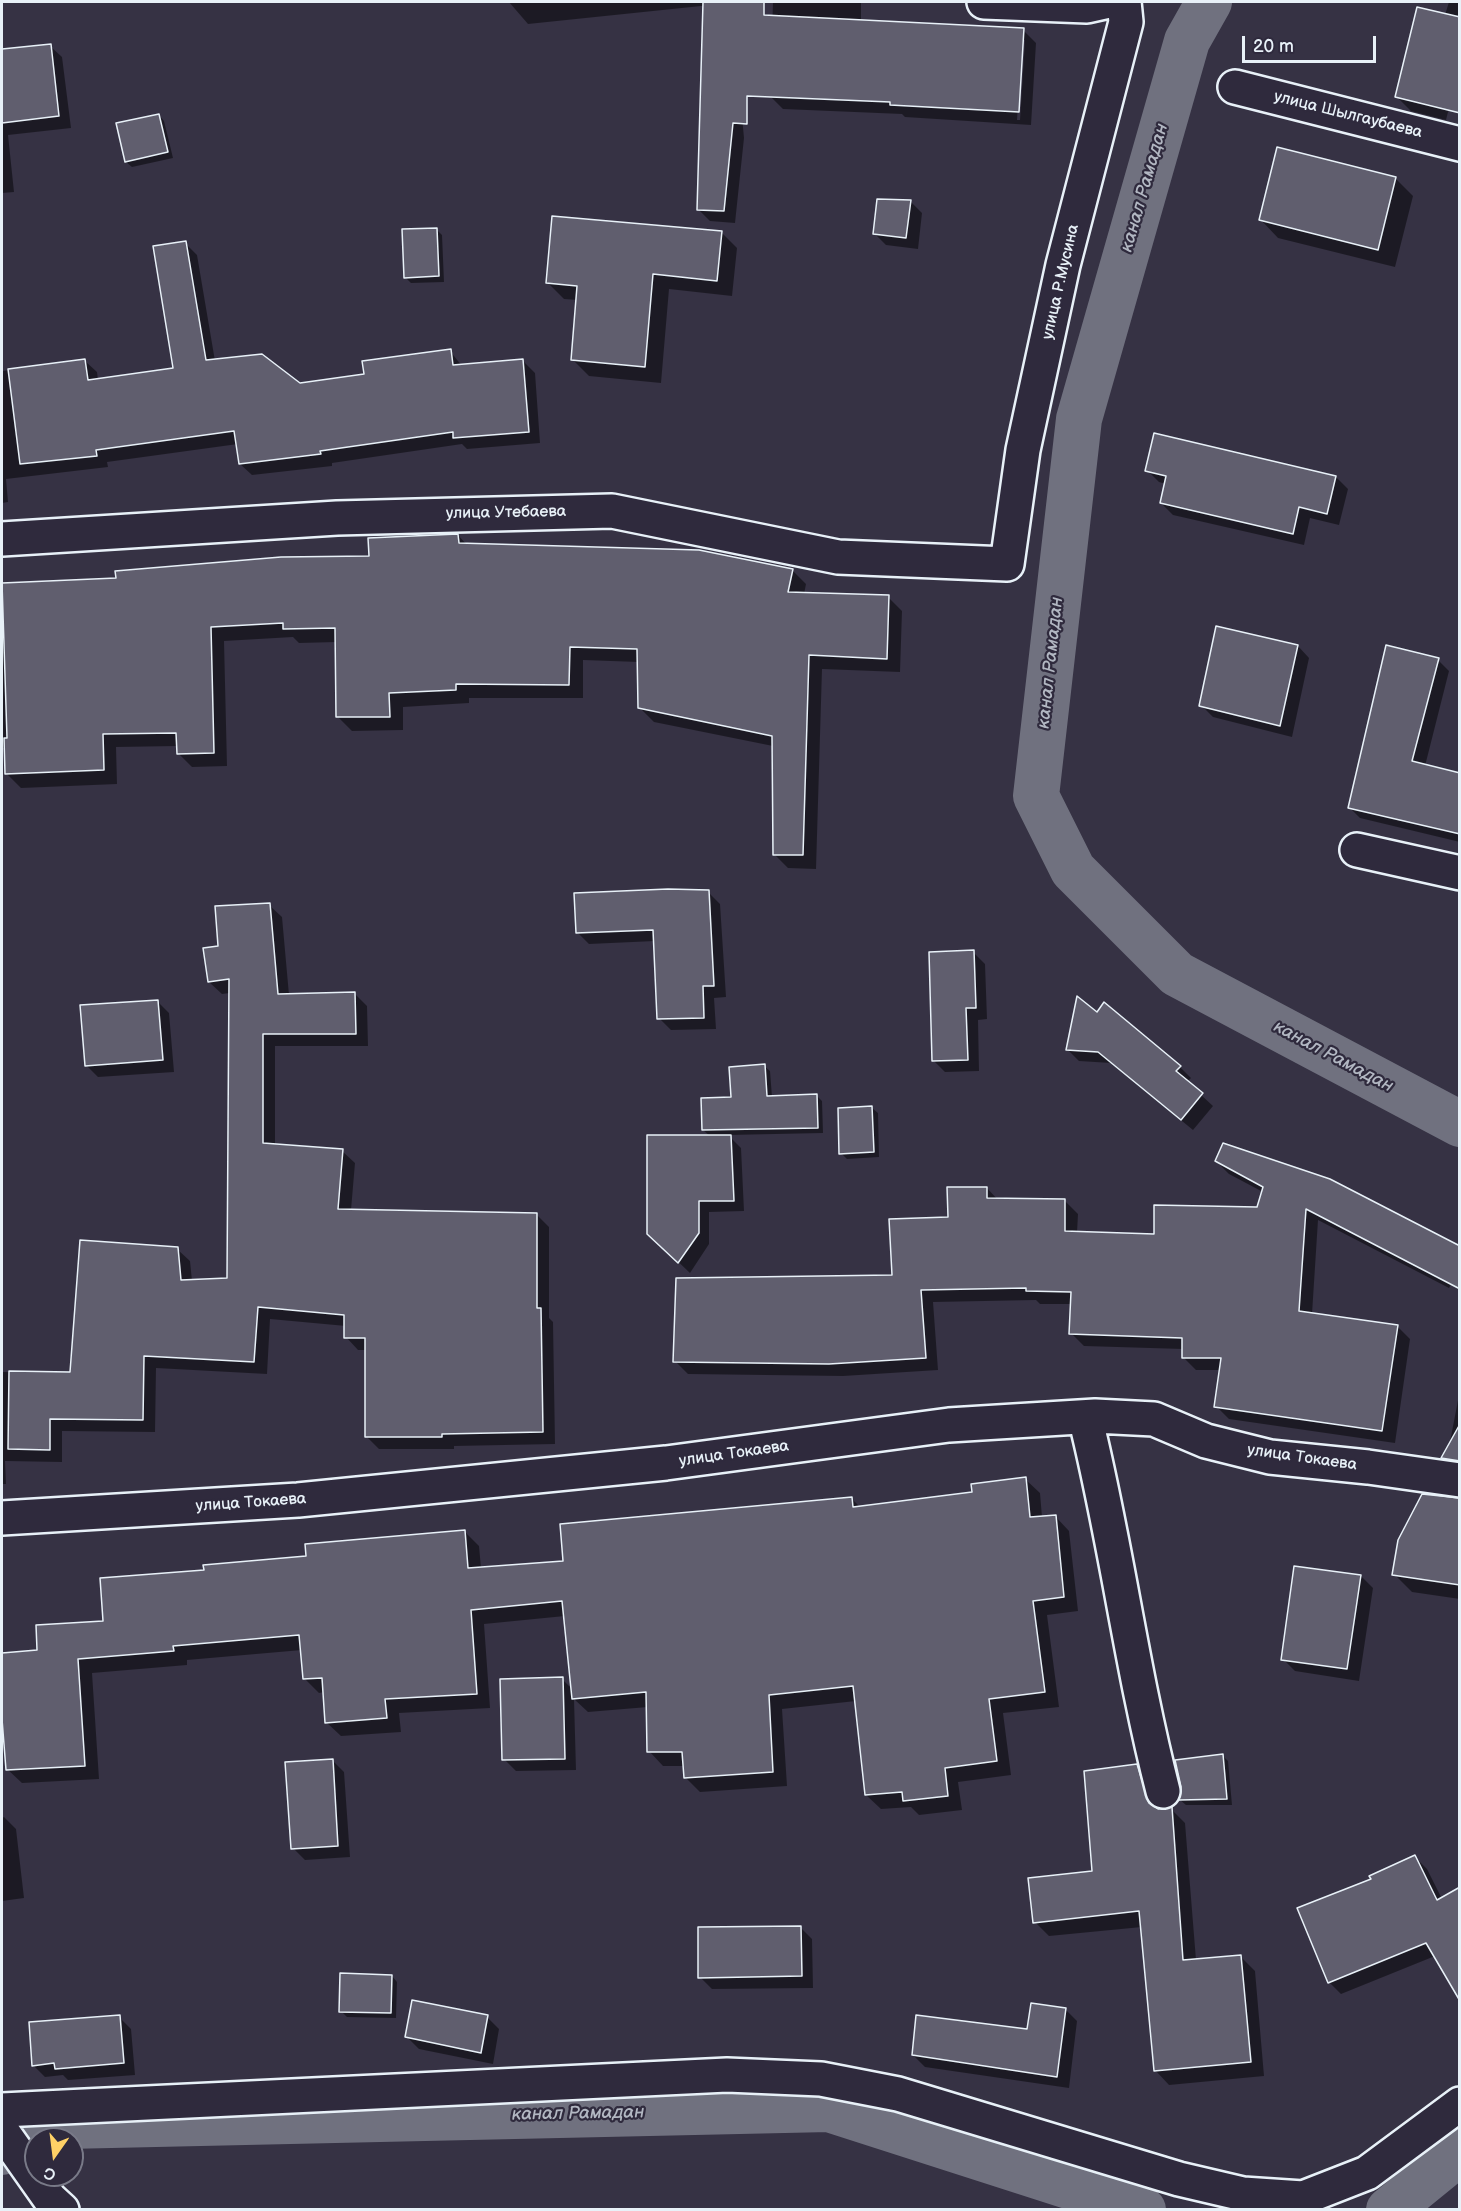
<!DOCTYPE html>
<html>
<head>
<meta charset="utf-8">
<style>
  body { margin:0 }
  #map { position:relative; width:1461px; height:2211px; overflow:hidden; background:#363244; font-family:"Balsamiq Sans",sans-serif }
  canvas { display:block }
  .frame { position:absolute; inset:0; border:3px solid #e8f1f8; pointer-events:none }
  .north { position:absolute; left:24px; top:2127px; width:60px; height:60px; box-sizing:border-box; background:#2f2a3d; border:2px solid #797a88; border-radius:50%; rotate:194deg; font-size:16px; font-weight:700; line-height:24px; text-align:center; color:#e8f1f8 }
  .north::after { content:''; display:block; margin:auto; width:21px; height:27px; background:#ffd166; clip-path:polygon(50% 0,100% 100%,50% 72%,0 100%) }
  .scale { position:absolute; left:1242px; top:36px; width:134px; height:27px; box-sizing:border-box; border:3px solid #e8f1f8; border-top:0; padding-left:8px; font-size:18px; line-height:21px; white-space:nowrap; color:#e8f1f8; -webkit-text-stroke:4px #2f2a3d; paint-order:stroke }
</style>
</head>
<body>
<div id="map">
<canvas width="1461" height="2211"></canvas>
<div class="frame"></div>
<div class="north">С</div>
<div class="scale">20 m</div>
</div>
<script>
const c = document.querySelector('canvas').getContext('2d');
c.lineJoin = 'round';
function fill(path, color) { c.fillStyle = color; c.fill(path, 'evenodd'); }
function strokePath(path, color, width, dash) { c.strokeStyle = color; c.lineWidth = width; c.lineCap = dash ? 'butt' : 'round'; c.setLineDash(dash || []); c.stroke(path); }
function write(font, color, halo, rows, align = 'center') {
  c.font = font + ' "Balsamiq Sans",sans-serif'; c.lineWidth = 4.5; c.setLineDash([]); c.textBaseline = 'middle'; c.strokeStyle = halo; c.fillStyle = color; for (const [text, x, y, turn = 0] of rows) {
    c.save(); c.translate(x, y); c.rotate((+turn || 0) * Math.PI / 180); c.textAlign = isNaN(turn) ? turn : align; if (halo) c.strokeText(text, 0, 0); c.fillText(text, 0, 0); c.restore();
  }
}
fill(new Path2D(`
  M509 2H730V3L528 24Z
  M773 2H861V20L1023 30 1036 43 1031 125 905 117 902 114 783 109 770 96ZM1022 40H1025L1020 120H1017Z
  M1449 2H1460V90L1454 88 1446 120 1411 111 1397 97 1445 15Z
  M50 46 62 57 71 128 8 135 14 192 2 193V51Z
  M736 53 744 138 735 223 710 221 698 209Z
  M159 115 164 121 173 158 132 167 126 162Z
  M1395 178 1413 196 1395 267 1278 238 1261 220Z
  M910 201 922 213 918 249 886 245 874 233Z
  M436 229 442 235 444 282 411 283 405 277Z
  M721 232 737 248 732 296 669 289 661 383 589 376 573 360 578 300 564 299 548 283Z
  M185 243 197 255 215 361 299 384 365 376 450 351 462 366 523 361 535 373 540 443 467 449 462 444 332 463V466L252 475 240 464 238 444 107 462 108 467 6 479 8 502 2 503V371L85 361 97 372 98 380 175 369Z
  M1147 470 1336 477 1348 489 1339 525 1310 518 1304 545 1173 515 1161 503 1166 484 1159 482Z
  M458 535 467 545 792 570 806 584 804 594 888 597 902 611 900 672 822 669 816 869 788 868 774 854 773 746 654 722 640 708 639 662 583 660V698H469V703L403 707V730L352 731 338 717 337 642 299 643 293 637 224 641 227 766 192 767 178 753V746L116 747 117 784 21 788 7 774 6 748H2V585L118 580 370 557Z
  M1298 646 1309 658 1292 737 1213 717 1201 705Z
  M1438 660 1449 671 1425 766 1460 775V842L1360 818 1349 807Z
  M708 892 720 904 726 997 714 998 716 1029 671 1030 659 1018 655 941 589 944 577 932Z
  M269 905 282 917 289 995 354 993 367 1006 368 1046H275V1146L342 1151 355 1163 351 1210 537 1215 549 1227V1318L553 1322 555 1444 454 1446V1449H379L366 1436V1350H358L346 1337V1326L270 1319 267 1374 156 1368 155 1432 62 1431V1462L5 1461 6 1484H2V1372L72 1373 177 1249 190 1261 192 1281 229 1279 230 993 222 994 209 982 219 947Z
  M973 952 985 964 987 1019 978 1020 979 1071 945 1072 933 1060Z
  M157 1001 169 1013 174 1072 98 1077 86 1065Z
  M1097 1014 1180 1067 1191 1078 1187 1082 1213 1106 1193 1130 1111 1063 1079 1061 1068 1050Z
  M764 1066 770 1071 772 1097 816 1095 822 1101 823 1133 728 1135 741 1148 744 1211 709 1212V1244L690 1273 648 1233 711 1137 703 1130Z
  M872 1108 878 1113 879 1157 847 1159 841 1153Z
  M1216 1161 1460 1268 1449 1288 1318 1220 1312 1314 1397 1326 1410 1339 1395 1443 1229 1419 1216 1406 1221 1370H1196L1183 1357V1349L1084 1346 1071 1333 1072 1304H1040L1036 1300 933 1302 938 1370 843 1376 688 1374 675 1361 893 1276 950 1218 987 1188 998 1200 1065 1201 1078 1214 1077 1233 1156 1236 1258 1208 1263 1192 1229 1174Z
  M1460 1390V1471L1455 1470 1443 1458 1449 1447Z
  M1025 1479 1040 1493 1042 1517 1055 1516 1069 1531 1078 1611 1047 1615 1059 1707 1003 1713 1011 1775 958 1782 962 1810 919 1815 911 1807 881 1809 866 1795 856 1701 782 1709 787 1786 700 1792 685 1777V1766H663L649 1751 648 1707 588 1712 574 1699 576 1770 516 1771 504 1759 562 1679 572 1689 565 1616 484 1624 490 1708 399 1713 401 1732 341 1736 326 1722 324 1692 319 1693 304 1678 302 1650 187 1660V1665L92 1673 99 1779 22 1783 7 1769 2 1716V1654L39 1651 105 1622 205 1571 465 1532 479 1546 481 1568 565 1562 851 1498 860 1507 974 1493Z
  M1460 1499V1599L1412 1592 1394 1574Z
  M1361 1576 1373 1588 1359 1681 1295 1671 1283 1659Z
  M1222 1755 1228 1761 1232 1805H1186L1180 1800Z
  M332 1760 344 1772 350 1857 305 1860 293 1848Z
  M1137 1766 1151 1780 1160 1810 1171 1809 1185 1823 1196 1960 1240 1956 1255 1971 1264 2076 1169 2085 1155 2070 1142 1927 1049 1936 1035 1922 1094 1872Z
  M4 1817 16 1829 24 1898 2 1901V1818Z
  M1415 1857 1427 1869 1442 1899 1435 1956 1341 1994 1329 1982 1373 1879Z
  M800 1927 812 1939 813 1988 712 1989 700 1977Z
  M392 1976 397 1982 396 2018 347 2017 341 2011Z
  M1065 2009 1077 2021 1069 2088 925 2067 913 2055 1029 2031Z
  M119 2017 131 2029 135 2075 68 2080 63 2075 45 2077 33 2065Z
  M487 2017 499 2029 493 2064 419 2049 407 2037Z`), '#0007');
strokePath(new Path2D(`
  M1209 2 1187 41 1079 419 1036 796 1073 870 1177 974 1460 1124
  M2 2152 66 2126 829 2109 1143 2210
  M1389 2210 1460 2152`), '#70717f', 46);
const building = new Path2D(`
  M703 2H764V15L1024 28 1019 112 890 105V102L747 96V124L733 123 724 211 697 210Z
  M1417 7 1460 17V113L1395 97Z
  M51 44 59 116 2 123V49Z
  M159 114 168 152 125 162 116 123Z
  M1277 147 1396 177 1378 250 1259 220Z
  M877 199 911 200 906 238 873 234Z
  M552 216 722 231 717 281 653 274 645 367 571 360 577 286 546 283Z
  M437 228 439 276 404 278 402 229Z
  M186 241 206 360 262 354 300 383 364 374 362 361 451 349 453 365 523 359 529 432 453 438V432L320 451 321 454 239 464 234 431 96 450 97 456 20 464 8 369 85 359 88 380 173 368 153 246Z
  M1154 433 1336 476 1327 514 1299 507 1293 534 1160 503 1166 476 1145 471Z
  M458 534 459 543 699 550 793 569 788 592 889 595 887 659 809 655 803 855H773L772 736 638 708 637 649 570 647 569 685 456 684V690L389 693 390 717H336L335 628 283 629V623L211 627 214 753 177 754 176 733 103 734 104 770 5 774 4 738H7L2 583 116 578 115 571 281 557 369 556 368 538Z
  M1216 626 1298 645 1280 726 1199 706Z
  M1386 645 1439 658 1412 761 1460 773V834L1348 808Z
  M668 889 709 890 714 986H703L704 1018 657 1019 653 930 576 933 574 893Z
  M270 903 278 994 355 992 356 1034H263V1143L343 1149 338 1209 537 1213V1308H541L543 1432 442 1434V1437H365V1338H344V1315L258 1307 254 1362 144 1356 143 1420 50 1419V1450L8 1449 9 1371 70 1372 80 1240 178 1247 181 1280 227 1278 229 979 208 982 203 948 218 946 215 906Z
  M974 950 976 1008H966L968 1060 932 1061 929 952Z
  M1077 996 1097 1012 1104 1002 1181 1066 1176 1071 1203 1093 1181 1120 1098 1052 1066 1050Z
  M158 1000 163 1060 85 1066 80 1005Z
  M765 1064 767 1096 817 1094 818 1128 702 1130 701 1098 731 1097 729 1067Z
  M872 1106 874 1152 839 1154 838 1108Z
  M647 1135H731L734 1201H699V1233L678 1263 647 1234Z
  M1223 1143 1330 1179 1460 1246V1289L1306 1209 1299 1311 1398 1325 1382 1431 1214 1407 1221 1358H1182V1338L1069 1334 1071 1292 1026 1291V1288L921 1290 926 1358 829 1364 673 1362 676 1278 892 1275 889 1219 948 1217 947 1187H987V1198L1065 1199V1231L1154 1234V1205L1257 1207 1263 1187 1215 1161Z
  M1460 1424V1461L1441 1458Z
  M1026 1477 1030 1517 1056 1515 1064 1597 1033 1601 1045 1692 989 1699 997 1761 945 1768 948 1796 903 1801 902 1792 865 1795 853 1686 769 1695 773 1772 684 1778 682 1752H647L646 1692 572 1699 562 1601 471 1610 477 1694 385 1699 387 1718 325 1723 322 1678 303 1679 299 1635 173 1646 174 1651 78 1659 85 1766 6 1770 2 1719V1653L37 1650 36 1625 103 1621 100 1578 204 1570 203 1565 306 1556 305 1544 465 1530 468 1568 563 1561 560 1524 852 1497 853 1507 972 1492 971 1484Z
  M1422 1494 1460 1498V1585L1392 1575 1398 1540Z
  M1294 1566 1361 1575 1347 1669 1281 1660Z
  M563 1677 565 1759 502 1760 500 1679Z
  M1223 1754 1227 1799 1179 1800 1181 1787 1175 1760Z
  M333 1759 338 1846 291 1849 285 1762Z
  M1137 1764 1149 1803 1158 1809 1172 1807 1183 1960 1241 1955 1251 2062 1154 2071 1139 1911 1033 1923 1028 1878 1092 1871 1084 1771Z
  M1415 1855 1437 1900 1460 1887V2001L1426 1943 1328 1983 1297 1908 1371 1879 1369 1876Z
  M801 1926 802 1976 698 1978V1927Z
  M340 1973 392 1975 391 2013 339 2012Z
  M412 2000 488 2015 481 2053 405 2037Z
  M1031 2003 1066 2008 1057 2077 912 2055 916 2015 1027 2029Z
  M120 2015 124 2063 55 2069 54 2063 32 2066 29 2022Z`);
fill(building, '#605e6e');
strokePath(building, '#e8f1f8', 1.5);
const minor = new Path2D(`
  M984 2 1087 6 1105 2
  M1235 87 1460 144
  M2 539 337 518 612 511 838 557 1007 564 1023 450 1063 265 1126 22 1124 2
  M1357 850 1460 873
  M1085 1417C1116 1540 1131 1667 1163 1791
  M2 1518 298 1500 666 1463 949 1425 1095 1416 1154 1419 1206 1441 1270 1457 1368 1467 1460 1480
  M2 2110 727 2075 821 2079 898 2094 1179 2179 1243 2194 1303 2198 1367 2173 1460 2104
  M2 2131 50 2199 62 2210`);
strokePath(minor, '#e8f1f8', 38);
strokePath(minor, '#2f2a3d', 33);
write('16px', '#e8f1f8', '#2f2a3d', [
  ["улица Шылгаубаева",1348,115,14],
  ["улица Р.Мусина",1061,282,-77],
  ["улица Утебаева",506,513,-1],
  ["улица Токаева",734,1454,-8],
  ["улица Токаева",1302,1458,8],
  ["улица Токаева",251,1503,-4]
]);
write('italic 18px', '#b2b7c2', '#2f2a3d', [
  ["канал Рамадан",1145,188,-74],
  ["канал Рамадан",1051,663,-84],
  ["канал Рамадан",1333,1057,28],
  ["канал Рамадан",578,2114,-1]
]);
</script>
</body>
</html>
